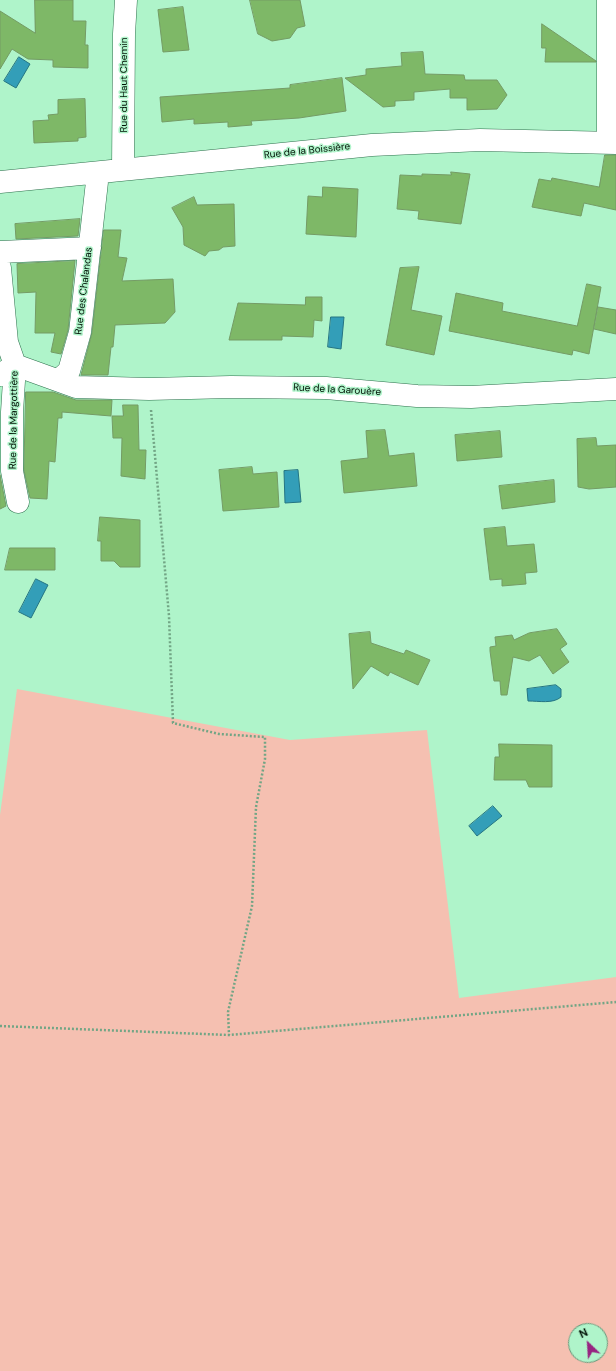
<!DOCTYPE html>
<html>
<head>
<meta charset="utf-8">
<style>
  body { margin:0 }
  #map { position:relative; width:616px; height:1371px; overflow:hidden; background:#aff4ca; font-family:"DM Sans",sans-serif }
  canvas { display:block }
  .north { position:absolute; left:568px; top:1323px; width:40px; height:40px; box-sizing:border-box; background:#aff4ca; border:1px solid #69997b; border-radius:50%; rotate:335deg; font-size:11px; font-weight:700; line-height:16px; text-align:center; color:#001105 }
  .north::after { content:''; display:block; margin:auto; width:14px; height:18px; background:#972481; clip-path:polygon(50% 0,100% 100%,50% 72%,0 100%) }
</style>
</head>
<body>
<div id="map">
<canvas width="616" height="1371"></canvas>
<div class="north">N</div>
</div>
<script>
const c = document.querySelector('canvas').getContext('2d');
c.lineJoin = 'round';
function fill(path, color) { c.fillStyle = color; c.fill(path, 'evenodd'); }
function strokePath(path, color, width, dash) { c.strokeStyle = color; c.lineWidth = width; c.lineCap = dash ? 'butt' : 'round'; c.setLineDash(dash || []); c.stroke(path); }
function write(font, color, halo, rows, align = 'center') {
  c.font = font + ' "DM Sans",sans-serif'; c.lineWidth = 3; c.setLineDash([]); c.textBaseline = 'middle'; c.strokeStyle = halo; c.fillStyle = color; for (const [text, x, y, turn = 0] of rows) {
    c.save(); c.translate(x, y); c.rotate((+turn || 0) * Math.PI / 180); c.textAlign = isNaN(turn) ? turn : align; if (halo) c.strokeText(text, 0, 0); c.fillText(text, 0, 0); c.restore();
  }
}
fill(new Path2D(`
  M17 689 290 740 427 730 459 998 616 977V1371H0V815ZM576 1331H600V1355H576Z`), '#f5c0b1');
const water = new Path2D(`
  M19 57 30 64 16 88 4 81Z
  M331 317H344L341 349 328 347Z
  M298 470 301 502 285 503 284 471Z
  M36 579 48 585 31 618 19 612Z
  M556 685 561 689V697C553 704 539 701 528 701L527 689Z
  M493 806 502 816 477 836 469 826Z`);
fill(water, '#339eb8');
strokePath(water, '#247482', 1);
const building = new Path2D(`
  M35 0H73V21H86L85 45H88V68L53 67V60L28 59 12 49 0 69V11L35 33Z
  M250 0H300L305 26 297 28 290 38 272 41 258 34Z
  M183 7 189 50 163 52 158 10Z
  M542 24 596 61V62H545L546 48H542Z
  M423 52 425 74 464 75 465 80H497L507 95 497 109 467 110V98H450V89L414 92V100L395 101V106L383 107 345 78 366 75V69L402 66 401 53Z
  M342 78 346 111 299 118 251 121 252 125 228 127V122L194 124V119L162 122 160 97 290 88V85Z
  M85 99 86 137 78 138V141L34 143 33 121 49 120 48 115 58 114V100Z
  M605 155H616V210L584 203 581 216 532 207 539 179 551 181 552 178 599 187Z
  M451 172 470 174 461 224 418 219 419 211 397 209 400 175 422 176V174L451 175Z
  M323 187 358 189 356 237 306 234 308 196 322 197Z
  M194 197 197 205 234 204 235 246 223 247 219 250 209 251 205 256 184 245 183 227 172 208Z
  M80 219 78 236 16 239 15 224Z
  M104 230H121L118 257 127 258 122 281 173 279 175 312 165 323 115 325 113 347H111L108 375H81L92 333Z
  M75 261 68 330 61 354 51 352 55 333H35L36 292 18 293 17 264Z
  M419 267 411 310 442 316 434 355 386 345 400 268Z
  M587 284 601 287 589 354 573 350 572 355 449 331 456 293 503 303 502 311 577 326Z
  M306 297H322V321L314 320 313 337 282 336V340H229L238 303 305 305Z
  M598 307 616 310V334L594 329Z
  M26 392H53L76 400H112L111 416 62 412V418H58L55 462 49 461 47 499 30 498 24 470Z
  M123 405H138L139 450H146L145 479 121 476 122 438H113L112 416H123Z
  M385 430 389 456 414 453 417 486 344 493 341 461 368 458 366 431Z
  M500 431 502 457 457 461 455 435Z
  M596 438 597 446 616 445V487L589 489 578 487 577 439Z
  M252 467 253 474 277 472 279 507 223 511 219 470Z
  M0 475 6 506 0 509Z
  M554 480 555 502 502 509 499 486Z
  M100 517 140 520V567H120L114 561H101V541H98Z
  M505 527 507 546 534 544 537 572 525 573 526 584 502 586V579L490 580 484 529Z
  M10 548H55V570H5Z
  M557 629 567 644 560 649 569 662 553 674 540 655 529 661 513 657 507 695H501L500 681H494L490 651V647L496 646 495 637 512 635 514 640 529 633Z
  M370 632 371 643 404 654 406 650 430 660 418 685 390 672 388 676 371 666 353 689 349 634Z
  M499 744 552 745V787H529L526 780H494L495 757H499Z`);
fill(building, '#7eb867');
strokePath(building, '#749b65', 1);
const minor = new Path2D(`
  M608 0V143
  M123 169 124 34 126 0
  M0 182 372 145 480 140 616 143
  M0 252 90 248
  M0 268 7 342 15 365 12 412V471L18 502
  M0 375 15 365 76 387 149 389 231 387 326 388 417 396 471 397 616 389
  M59 380 69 371 80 332 98 173`);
strokePath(minor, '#2e714d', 23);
strokePath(new Path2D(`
  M151 410 169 616 173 723 219 734 265 737V759L256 807 252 906 228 1012 229 1035
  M0 1026 229 1035 616 1002`), '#72a585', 2.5, [2, 2]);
strokePath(minor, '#fff', 22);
write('10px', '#001105', '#aff4ca', [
  ["Rue du Haut Chemin",124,85,-90],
  ["Rue de la Boissière",307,151,-6],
  ["Rue des Chalandas",84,291,-83],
  ["Rue de la Garouère",337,390,3],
  ["Rue de la Margottière",14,420,-89]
]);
</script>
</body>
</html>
